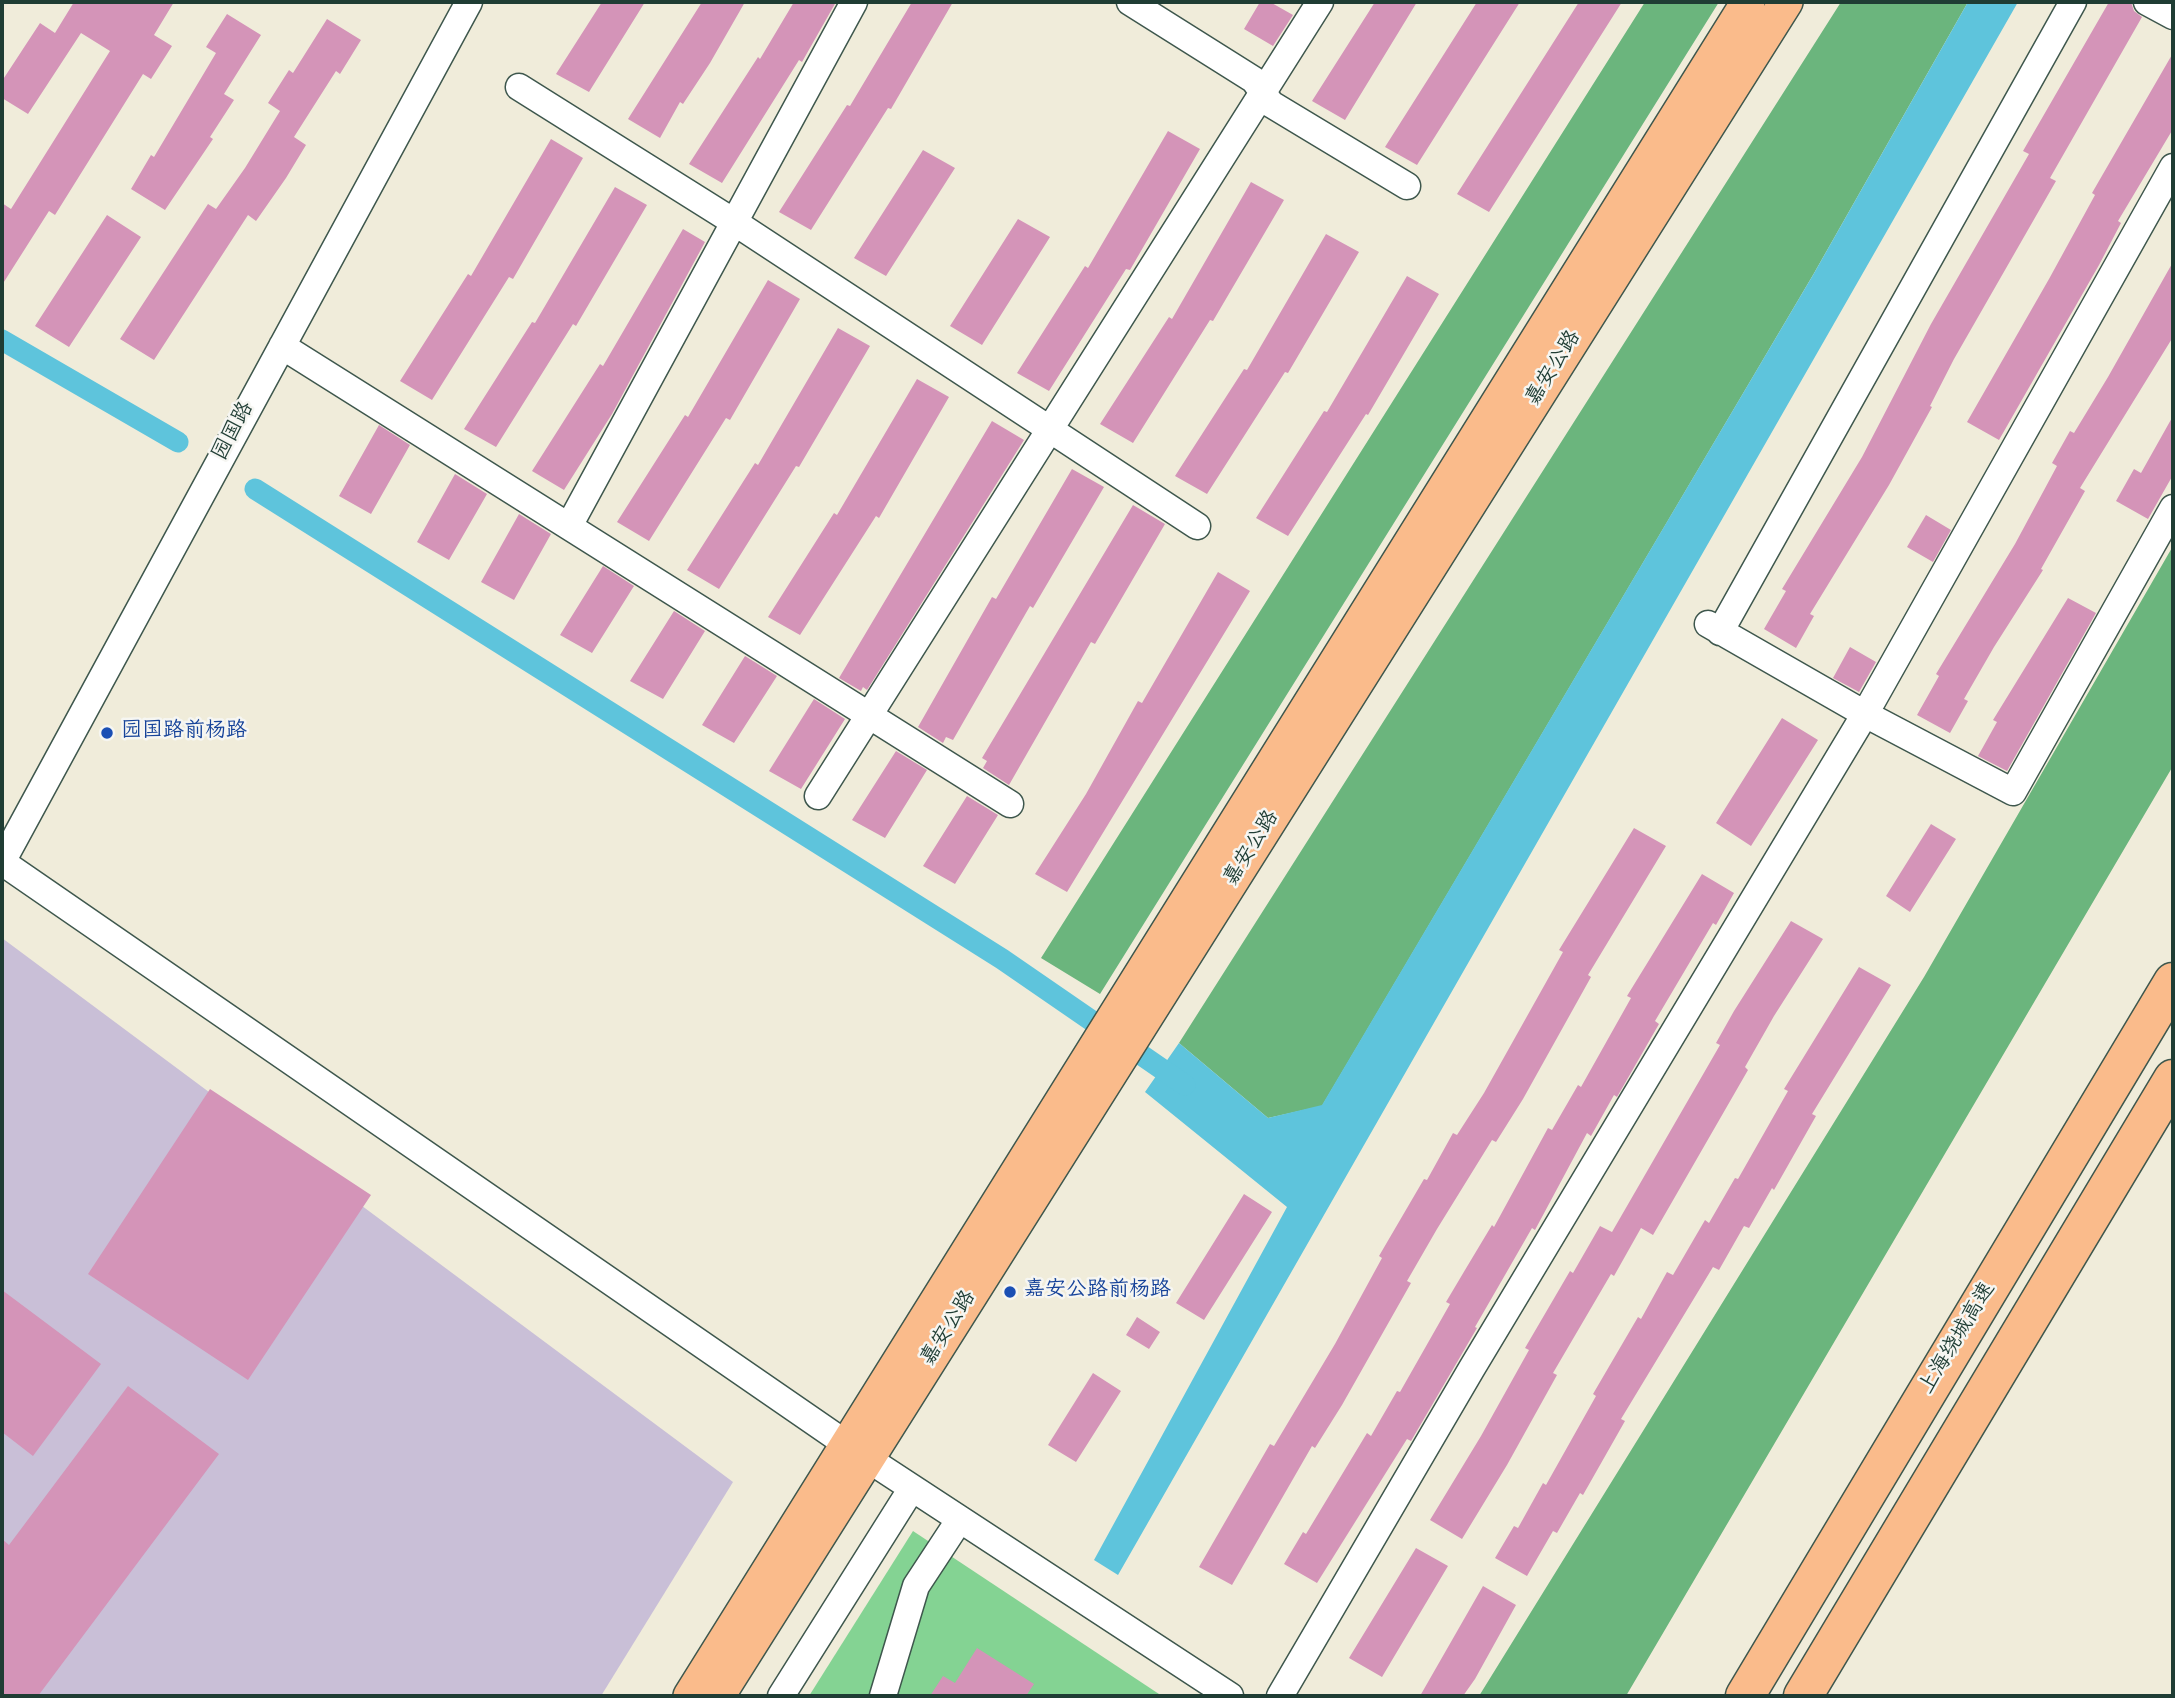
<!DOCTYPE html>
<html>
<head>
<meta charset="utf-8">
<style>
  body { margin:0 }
  #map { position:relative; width:2175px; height:1698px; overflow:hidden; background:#f0ecda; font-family:"Gochi Hand",sans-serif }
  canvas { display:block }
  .frame { position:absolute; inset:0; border:4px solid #1f3d34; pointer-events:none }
</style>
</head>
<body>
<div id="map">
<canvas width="2175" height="1698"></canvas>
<div class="frame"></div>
</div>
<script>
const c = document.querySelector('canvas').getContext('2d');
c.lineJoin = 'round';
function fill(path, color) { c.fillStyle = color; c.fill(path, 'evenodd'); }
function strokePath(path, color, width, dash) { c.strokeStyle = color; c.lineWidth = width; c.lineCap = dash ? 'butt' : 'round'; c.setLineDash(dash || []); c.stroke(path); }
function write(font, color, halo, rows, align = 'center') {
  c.font = font + ' "Gochi Hand","LXGW WenKai TC",sans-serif'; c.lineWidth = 5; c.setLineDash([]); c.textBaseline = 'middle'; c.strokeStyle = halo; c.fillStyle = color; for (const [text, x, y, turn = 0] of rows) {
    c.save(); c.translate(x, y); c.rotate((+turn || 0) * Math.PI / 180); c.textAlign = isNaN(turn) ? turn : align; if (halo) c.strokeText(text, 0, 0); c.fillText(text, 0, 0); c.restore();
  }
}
fill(new Path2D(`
  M2 938 733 1482 601 1696H2Z`), '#c9bfd7');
fill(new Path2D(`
  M913 1531 1162 1696H809Z`), '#84d393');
fill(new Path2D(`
  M1645 2H1719L1100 994 1041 958Z
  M1841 2H1968L1813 275 1322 1106 1268 1118 1179 1043Z
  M2173 546V766L1626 1696H1479L1924 977Z`), '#6bb57d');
fill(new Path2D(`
  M1968 2H2018L1118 1575 1094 1560 1287 1207 1145 1092 1179 1043 1268 1118 1322 1105 1813 275Z`), '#5ec4dc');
strokePath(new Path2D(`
  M2 340 178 442
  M255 489 1002 959 1185 1085`), '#5ec4dc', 21);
fill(new Path2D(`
  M74 2H174L154 35 172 46 151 79 143 74 55 215 49 211 2 285V203L11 209 110 51 81 33 28 114 2 98V81L40 23 55 33Z
  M602 2H645L589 92 556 74Z
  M702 2H745L710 63 683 104 680 102 660 138 628 119Z
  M794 2H836L802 62 799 60 722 183 689 164 758 57 760 59Z
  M912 2H953L891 109 888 108 811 230 779 212 847 105 850 106Z
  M1260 2H1270L1293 15 1273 46 1244 29Z
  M1375 2H1417L1345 120 1312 101Z
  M1477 2H1520L1417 165 1385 147Z
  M1579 2H1622L1489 212 1457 194Z
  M2109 2H2131L2134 11 2142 17 2050 178 2056 181 1954 359 1930 406 1932 407 1889 485 1810 614 1814 616 1796 648 1764 629 1786 591 1782 589 1862 457 1931 324 2029 154 2023 151Z
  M227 14 261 35 224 94 234 100 210 137 213 139 165 210 131 189 151 155 154 157 216 53 206 47Z
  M327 19 361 40 340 74 336 71 294 137 306 145 286 178 256 221 248 215 154 360 120 339 208 204 216 209 245 168 280 111 268 103 289 70 293 73Z
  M2173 53V129L2118 221 2121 223 2099 265 1999 440 1967 422 2049 279 2095 195 2092 193Z
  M1168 131 1200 149 1130 270 1126 269 1049 391 1017 373 1085 266 1088 268Z
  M551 139 583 158 513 279 509 277 432 400 400 381 468 274 471 276Z
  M923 150 955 168 886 276 854 258Z
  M1251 182 1284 200 1213 321 1210 320 1133 443 1100 424 1169 317 1172 319Z
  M615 187 647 205 576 326 573 324 496 447 464 429 532 322 535 323Z
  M107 215 141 237 69 347 35 326Z
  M1018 219 1050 237 982 345 950 326Z
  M683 229 705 242 612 414 564 490 532 471 600 364 603 366Z
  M1326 234 1359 252 1288 373 1285 372 1207 494 1175 476 1244 369 1247 370Z
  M2173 262V337L2080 488 2085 491 2041 569 2043 570 1994 647 1964 699 1968 701 1950 733 1917 715 1939 676 1936 674 2015 544 2057 466 2052 463 2070 431 2074 433 2108 377Z
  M1407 276 1439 294 1368 415 1366 414 1288 536 1256 518 1324 411 1327 412Z
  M768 280 800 299 730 420 726 418 649 541 617 522 685 415 688 417Z
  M838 328 870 346 799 467 796 466 719 589 687 570 755 463 758 465Z
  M917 379 949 397 879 518 876 516 800 635 768 617 834 513 837 515Z
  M2173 416V475L2148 519 2116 501 2134 469 2141 473Z
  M992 421 1024 440 867 690 863 687 861 691 839 678Z
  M379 425 410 445 371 514 339 496Z
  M1072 469 1104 487 1033 608 1030 606 953 740 946 737 943 743 918 727 992 597 996 599Z
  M455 474 487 494 449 560 417 542Z
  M1133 505 1165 524 1095 644 1091 642 1009 785 983 768 987 761 982 758Z
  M519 514 551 534 514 600 481 582Z
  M1926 515 1951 530 1933 562 1907 547Z
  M603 566 634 586 592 653 560 635Z
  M1218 572 1250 591 1067 892 1035 874 1086 794 1138 701 1142 703Z
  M2068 598 2096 613 2007 771 1978 756 1997 722 1993 720Z
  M674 611 705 631 663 699 630 681Z
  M1850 647 1876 662 1859 692 1833 678Z
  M745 656 777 676 734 743 702 725Z
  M814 699 845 719 801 789 769 771Z
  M1782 718 1818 740 1751 846 1716 823Z
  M896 751 927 770 885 838 852 820Z
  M967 796 998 815 955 884 923 866Z
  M1931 824 1956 839 1910 912 1886 896Z
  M1634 828 1666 846 1588 975 1591 977 1523 1099 1496 1142 1492 1140 1437 1229 1407 1281 1411 1283 1342 1405 1315 1448 1312 1446 1232 1585 1199 1567 1270 1444 1274 1446 1335 1344 1382 1258 1379 1256 1424 1179 1427 1180 1453 1133 1457 1135 1484 1093 1563 952 1559 950Z
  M1702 874 1734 893 1716 925 1713 923 1655 1021 1659 1024 1617 1097 1614 1095 1591 1136 1587 1133 1535 1230 1532 1228 1505 1275 1475 1327 1477 1328 1411 1441 1407 1439 1317 1583 1284 1564 1303 1532 1306 1534 1367 1433 1371 1436 1397 1391 1400 1392 1450 1304 1446 1302 1465 1270 1492 1225 1494 1227 1548 1128 1552 1130 1578 1085 1581 1087 1631 998 1627 996Z
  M1791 921 1823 939 1774 1016 1745 1067 1748 1070 1653 1235 1641 1228 1614 1276 1611 1274 1553 1373 1557 1375 1507 1465 1462 1539 1430 1520 1481 1436 1529 1350 1525 1348 1570 1271 1573 1273 1600 1226 1612 1232 1720 1045 1716 1043 1734 1011Z
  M1859 967 1891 985 1812 1114 1816 1116 1774 1190 1772 1188 1749 1228 1744 1226 1719 1270 1713 1267 1621 1419 1625 1421 1583 1495 1580 1493 1557 1533 1553 1531 1527 1576 1495 1558 1514 1526 1518 1528 1543 1483 1546 1485 1596 1396 1593 1394 1638 1317 1641 1319 1667 1272 1673 1275 1705 1220 1709 1223 1735 1178 1738 1179 1788 1091 1784 1089Z
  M210 1089 371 1195 248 1380 88 1274Z
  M1244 1194 1272 1212 1204 1320 1176 1303Z
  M2 1290 101 1364 33 1456 2 1432Z
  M1137 1317 1160 1332 1149 1349 1126 1335Z
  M1093 1373 1121 1391 1076 1462 1048 1445Z
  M128 1386 219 1454 38 1696H2V1539L9 1545Z
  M1416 1548 1448 1566 1382 1677 1349 1658Z
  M1483 1586 1516 1605 1475 1679 1463 1696H1420Z
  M977 1648 1034 1684 1026 1696H930L943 1676 955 1683Z`), '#d494b8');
const minor = new Path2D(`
  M1130 2 1254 80 1271 104 1407 186
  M2147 2 2173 16
  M519 87 734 222 1197 526
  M282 346 1010 804
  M569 526 854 2
  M1708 624 1865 714 2013 792 2173 508
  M1720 632 2073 2
  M818 796 1320 2
  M2 862 868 1459 1230 1696
  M2 862 469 2
  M781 1696 912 1488
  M883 1696 916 1586 960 1519
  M1280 1696 1472 1368 1865 714 2173 167`);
const major = new Path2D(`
  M690 1696 1748 2
  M718 1696 1786 2`);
const highway = new Path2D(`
  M1745 1696 2173 982
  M1803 1696 2173 1079`);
strokePath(minor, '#3e574d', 29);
strokePath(major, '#3e574d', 36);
strokePath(highway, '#3e574d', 41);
strokePath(minor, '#fff', 26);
strokePath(major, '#fabb8b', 33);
strokePath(highway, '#fabb8b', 38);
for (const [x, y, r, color] of [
  [107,733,7,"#1a4fb4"],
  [1010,1292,7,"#1a4fb4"]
]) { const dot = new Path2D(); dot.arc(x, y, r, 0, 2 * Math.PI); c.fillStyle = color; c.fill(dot); strokePath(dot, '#f6f6f2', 2.5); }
write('21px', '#1f3d34', '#f6f6f2', [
  ["嘉安公路",1555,369,-58],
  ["园国路",235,432,-62],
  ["嘉安公路",1253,849,-58],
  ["嘉安公路",950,1329,-58],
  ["上海绕城高速",1959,1339,-59]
]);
write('21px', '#164399', '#f6f6f2', [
  ["园国路前杨路",121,733],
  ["嘉安公路前杨路",1024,1292]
], 'left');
</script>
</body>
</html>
